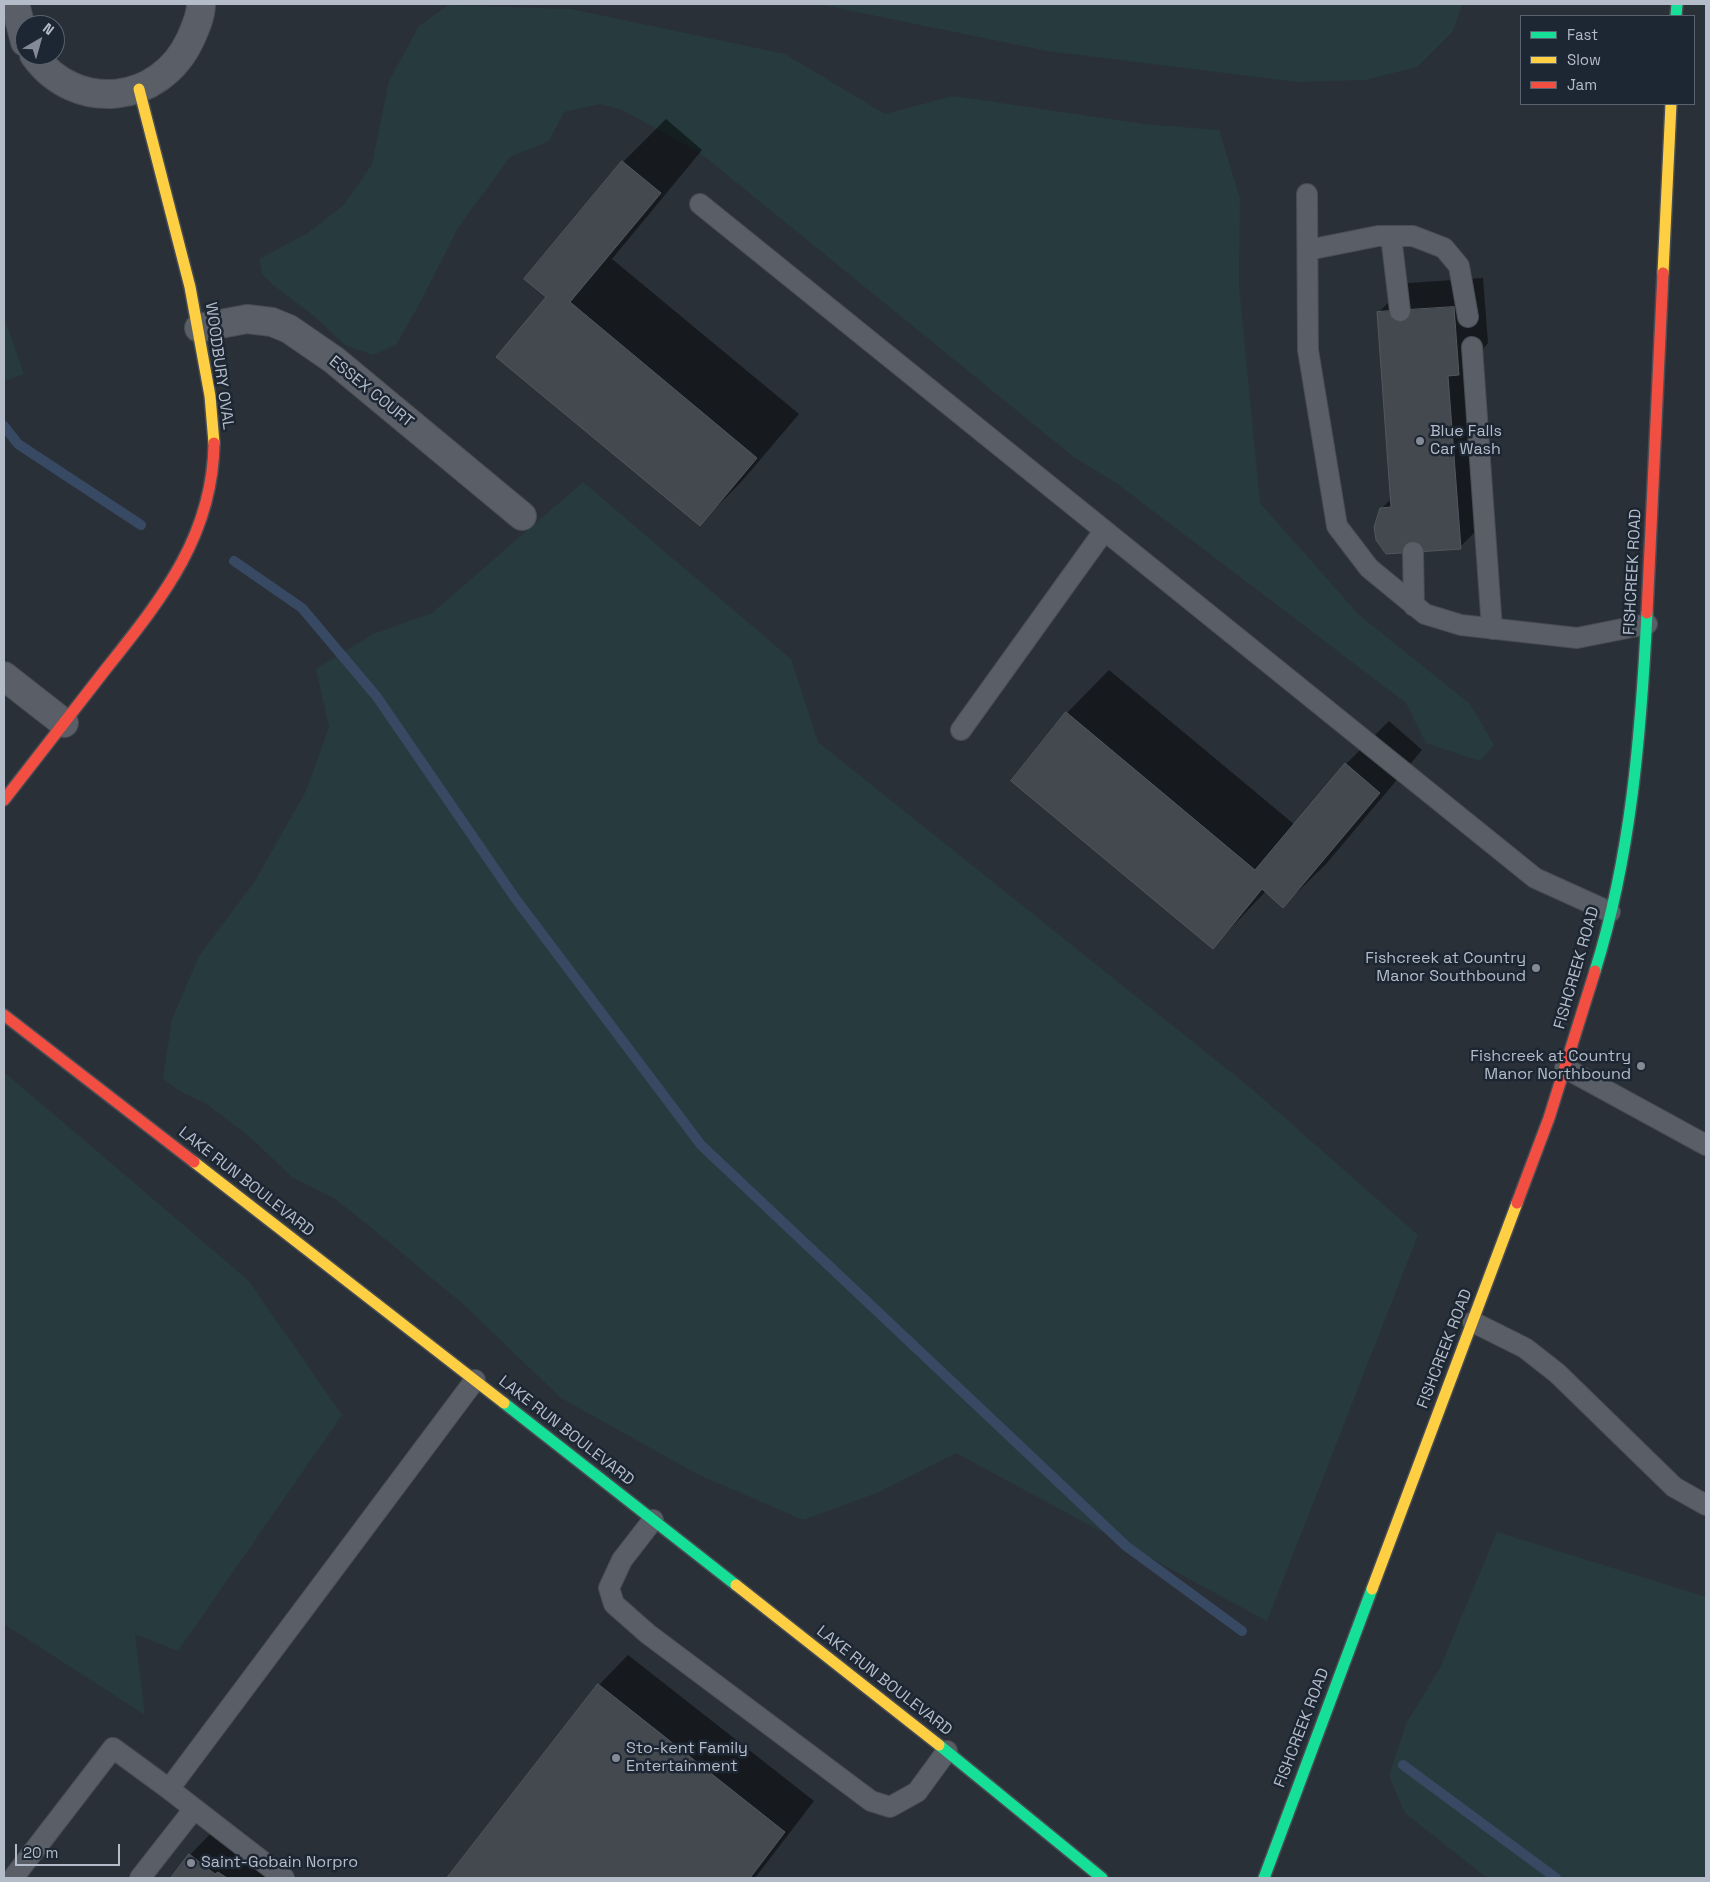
<!DOCTYPE html>
<html>
<head>
<meta charset="utf-8">
<style>
  body { margin:0 }
  #map { position:relative; width:1710px; height:1882px; overflow:hidden; background:#2a3038; font-family:"Space Grotesk",sans-serif }
  canvas { display:block }
  .frame { position:absolute; inset:0; border:5px solid #b4bcc9; pointer-events:none }
  .legend { position:absolute; left:1520px; top:15px; width:175px; height:90px; box-sizing:border-box; background:#1d2633; border:1px solid #59626f; margin:0; padding:6px 9px; list-style:none; font-size:15px; color:#b4bcc9 }
  .legend li { display:flex; align-items:center; gap:10px; height:25px }
  .legend b { width:25px; border:1px solid #59626f }
  .north { position:absolute; left:15px; top:15px; width:50px; height:50px; box-sizing:border-box; background:#1d2633; border:1px solid #59626f; border-radius:50%; rotate:38deg; font-size:14px; font-weight:700; line-height:20px; text-align:center; color:#b4bcc9 }
  .north::after { content:''; display:block; margin:auto; width:18px; height:22px; background:#848b96; clip-path:polygon(50% 0,100% 100%,50% 72%,0 100%) }
  .scale { position:absolute; left:15px; top:1844px; width:105px; height:22px; box-sizing:border-box; border:2px solid #b4bcc9; border-top:0; padding-left:6px; font-size:15px; line-height:18px; white-space:nowrap; color:#b4bcc9; -webkit-text-stroke:4px #1d2633; paint-order:stroke }
</style>
</head>
<body>
<div id="map">
<canvas width="1710" height="1882"></canvas>
<div class="frame"></div>
<ul class="legend">
<li><b style="height:6px;background:#16e098"></b>Fast</li>
<li><b style="height:6px;background:#ffcf43"></b>Slow</li>
<li><b style="height:6px;background:#f24e42"></b>Jam</li>
</ul>
<div class="north">N</div>
<div class="scale">20 m</div>
</div>
<script>
const c = document.querySelector('canvas').getContext('2d');
c.lineJoin = 'round';
function fill(path, color) { c.fillStyle = color; c.fill(path, 'evenodd'); }
function strokePath(path, color, width, dash) { c.strokeStyle = color; c.lineWidth = width; c.lineCap = dash ? 'butt' : 'round'; c.setLineDash(dash || []); c.stroke(path); }
function write(font, color, halo, rows, align = 'center') {
  c.font = font + ' "Space Grotesk",sans-serif'; c.lineWidth = 5; c.setLineDash([]); c.textBaseline = 'middle'; c.strokeStyle = halo; c.fillStyle = color; for (const [text, x, y, turn = 0] of rows) {
    c.save(); c.translate(x, y); c.rotate((+turn || 0) * Math.PI / 180); c.textAlign = isNaN(turn) ? turn : align; if (halo) c.strokeText(text, 0, 0); c.fillText(text, 0, 0); c.restore();
  }
}
fill(new Path2D(`
  M818 4H1462L1453 31 1417 67 1365 80 1297 82 1047 51Z
  M448 5 571 9 785 54 885 114 953 96 1144 124 1219 130 1240 198 1239 286 1260 503 1359 615 1470 704 1494 745 1480 761 1426 743 1406 703 1115 482 1075 458 699 152 622 110 600 104 564 112 549 141 510 157 458 228 420 303 396 345 373 355 345 345 314 316 273 285 262 274 259 259 306 234 344 205 372 164 389 81 419 26Z
  M4 317 24 374 4 381Z
  M583 482 791 659 818 742 1252 1089 1418 1235 1267 1621 956 1453 877 1493 803 1520 697 1474 561 1398 464 1305 384 1238 334 1198 292 1177 251 1138 207 1104 183 1093 163 1079 172 1019 199 956 255 881 306 791 329 727 316 669 373 634 432 613Z
  M4 1072 248 1280 342 1415 178 1651 135 1634 145 1715 4 1624Z
  M1497 1532 1706 1597V1878H1487L1405 1813 1389 1776 1406 1724 1440 1668Z`), '#273a3e');
fill(new Path2D(`
  M666 119 702 150 612 259 799 414 742 481 700 524 548 297 526 278 623 162Z
  M1483 278 1488 343 1478 354 1490 517 1460 547 1381 509 1392 498 1378 313 1408 283Z
  M1109 670 1295 825 1346 764 1389 721 1422 750 1326 864 1283 906 1266 891 1213 947 1067 713Z
  M628 1655 814 1801 755 1878H449L599 1685Z
  M212 1832 279 1878H172L190 1855Z`), '#0007');
strokePath(new Path2D(`
  M4 426 18 444 141 525
  M234 561 302 608 377 697 515 898 701 1145 1126 1546 1242 1631
  M1403 1765 1556 1878`), '#384963', 10);
const building = new Path2D(`
  M622 161 661 193 570 302 757 458 700 526 496 357 546 297 524 279Z
  M1454 307 1459 375 1448 376 1461 549 1386 554 1376 540 1374 527 1380 508 1391 507 1377 312Z
  M1066 712 1255 870 1345 763 1380 793 1283 908 1262 889 1213 949 1011 781Z
  M598 1684 785 1832 750 1878H447Z
  M189 1854 215 1874 218 1872 227 1878H171Z`);
fill(building, '#444950');
strokePath(building, '#52575f', 1);
const lane = new Path2D(`
  M1307 194 1308 350 1337 526 1369 568 1425 614 1461 625 1577 638 1647 624
  M700 204 1535 878 1610 912
  M1391 236 1400 311
  M1308 250 1378 236H1413L1444 248 1459 266 1468 317
  M1472 347 1492 629
  M1413 552 1414 606
  M961 730 1104 531
  M1565 1068 1706 1145
  M1473 1322 1525 1348 1557 1373 1674 1487 1706 1505
  M653 1520 622 1560 609 1588 614 1604 648 1634 871 1801 890 1807 917 1792 947 1751
  M13 1878 113 1748 169 1789
  M140 1878 194 1809
  M284 1878 169 1789 475 1380`);
const street = new Path2D(`
  M15 4 25 42
  M34 55C76 114 160 104 190 40 195 29 201 16 201 4
  M199 328 247 319 272 322 289 329 334 360 522 516
  M4 676 64 723`);
const fast = new Path2D(`
  M1676 16 1677 4
  M1595 971C1631 856 1641 733 1647 613
  M504 1403 736 1585
  M939 1745 1102 1878
  M1264 1878 1372 1589`);
const slow = new Path2D(`
  M139 89 190 287 210 396 214 443
  M1663 273 1671 104
  M194 1162 504 1403
  M736 1585 939 1745
  M1372 1589 1517 1203`);
const jam = new Path2D(`
  M1647 613 1663 273
  M4 800C37 758 69 716 102 674 158 603 213 539 214 443
  M4 1015 194 1162
  M1517 1203 1549 1118 1595 971`);
strokePath(lane, '#484c53', 22);
strokePath(street, '#484c53', 30);
strokePath(fast, '#484c53', 14);
strokePath(slow, '#484c53', 14);
strokePath(jam, '#484c53', 14);
strokePath(lane, '#5a5e66', 20);
strokePath(street, '#5a5e66', 28);
strokePath(fast, '#16e098', 11);
strokePath(slow, '#ffcf43', 11);
strokePath(jam, '#f24e42', 11);
for (const [x, y, r, color] of [
  [1420,441,5,"#848b96"],
  [1536,968,5,"#848b96"],
  [1641,1066,5,"#848b96"],
  [616,1758,5,"#848b96"],
  [191,1863,5,"#848b96"]
]) { const dot = new Path2D(); dot.arc(x, y, r, 0, 2 * Math.PI); c.fillStyle = color; c.fill(dot); strokePath(dot, '#1d2633', 2); }
write('16px', '#b4bcc9', '#1d2633', [
  ["WOODBURY OVAL",219,366,82],
  ["ESSEX COURT",371,392,39],
  ["FISHCREEK ROAD",1633,572,-87],
  ["FISHCREEK ROAD",1577,968,-74],
  ["LAKE RUN BOULEVARD",246,1182,38],
  ["FISHCREEK ROAD",1445,1349,-69],
  ["LAKE RUN BOULEVARD",566,1431,38],
  ["LAKE RUN BOULEVARD",884,1681,38],
  ["FISHCREEK ROAD",1302,1728,-69]
]);
write('16px', '#b4bcc9', '#1d2633', [
  ["Blue Falls",1430,432],
  ["Car Wash",1430,450],
  ["Fishcreek at Country",1526,959,"right"],
  ["Manor Southbound",1526,977,"right"],
  ["Fishcreek at Country",1631,1057,"right"],
  ["Manor Northbound",1631,1075,"right"],
  ["Sto-kent Family",626,1749],
  ["Entertainment",626,1767],
  ["Saint-Gobain Norpro",201,1863]
], 'left');
</script>
</body>
</html>
